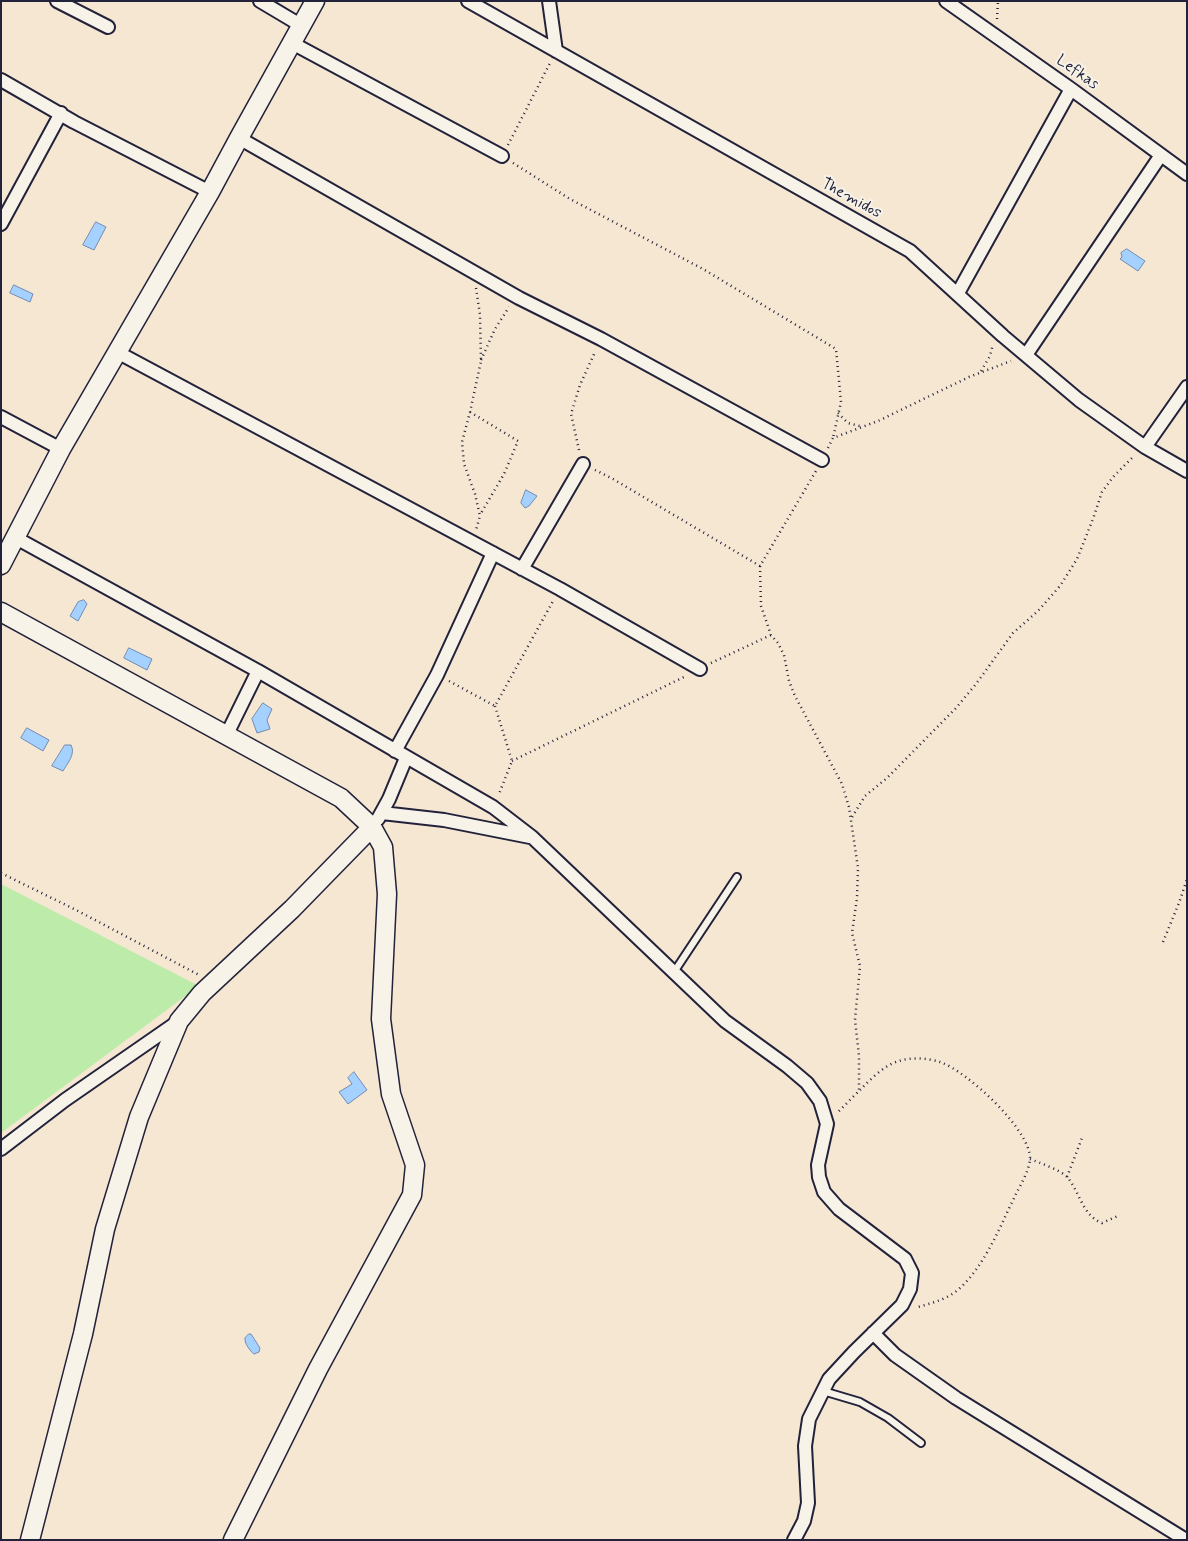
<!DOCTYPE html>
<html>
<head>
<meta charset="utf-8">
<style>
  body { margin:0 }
  #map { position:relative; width:1188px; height:1541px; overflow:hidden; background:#f6e7d3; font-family:Mynerve,sans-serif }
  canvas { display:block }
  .frame { position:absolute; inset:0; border:2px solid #22223b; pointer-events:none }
</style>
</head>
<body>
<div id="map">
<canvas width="1188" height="1541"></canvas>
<div class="frame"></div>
</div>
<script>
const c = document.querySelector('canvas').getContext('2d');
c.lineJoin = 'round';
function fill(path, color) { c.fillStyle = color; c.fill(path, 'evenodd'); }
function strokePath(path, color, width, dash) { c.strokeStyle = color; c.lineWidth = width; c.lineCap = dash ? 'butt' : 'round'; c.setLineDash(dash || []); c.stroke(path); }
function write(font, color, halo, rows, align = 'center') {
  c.font = font + ' Mynerve,sans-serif'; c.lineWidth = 4; c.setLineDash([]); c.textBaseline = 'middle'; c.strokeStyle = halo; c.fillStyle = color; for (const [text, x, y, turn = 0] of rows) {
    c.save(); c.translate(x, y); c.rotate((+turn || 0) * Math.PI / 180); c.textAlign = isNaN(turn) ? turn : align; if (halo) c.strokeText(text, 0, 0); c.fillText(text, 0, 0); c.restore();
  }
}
fill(new Path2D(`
  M1 884 199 986 1 1133Z`), '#bcebaa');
const water = new Path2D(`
  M96 222 106 227 94 250 83 245Z
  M1127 249 1145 261 1138 271 1120 259 1122 257 1121 253Z
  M14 285 33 294 30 302 10 293Z
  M526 490 537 496 529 506 525 508 521 503Z
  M84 600 87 604 78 621 70 616 78 602Z
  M129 648 152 659 147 670 124 658Z
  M263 703 272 709 267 720 270 729 257 733 252 719Z
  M27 728 49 740 43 751 21 738Z
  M65 745H71C76 754 67 764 63 771L52 766Z
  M354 1072 367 1090 348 1104 339 1092 352 1084 348 1078Z
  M249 1334H251L260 1348 259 1352 254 1354C250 1351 244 1343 245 1338Z`);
fill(water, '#a4d1ff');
strokePath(water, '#708bb1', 1);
const lane = new Path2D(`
  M674 972 737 877
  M823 1391 860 1402 888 1418 921 1443`);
const street = new Path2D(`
  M57 1 108 27
  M260 1 302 26
  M468 1 910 251 1003 336 1079 400 1145 447 1187 471
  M549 1 556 51
  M946 1 1071 89 1187 174
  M292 43 502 156
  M1 80 74 122 210 192
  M239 138 519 298 601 339 822 460
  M1 224 61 113
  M958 293 1071 89
  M117 352 560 589 700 669
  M1026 355 1161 155
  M1 417 61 449
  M1145 447 1187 387
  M16 538 258 671 493 807 532 837 725 1021 787 1066 807 1083 820 1101 827 1124 818 1165 819 1177 824 1192 839 1209 905 1259 912 1273 910 1289 902 1305 854 1352 829 1379 809 1419 805 1446 808 1503 804 1521 794 1540
  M522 569 583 464
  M226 736 258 671
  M395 751 437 675 493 553
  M382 813 444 820 530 837
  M378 819 389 799 406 758
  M1 1149 65 1100 179 1021
  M873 1333 895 1355 956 1398 1186 1540`);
const secondary = new Path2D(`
  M1 565 61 449 210 192 239 138 315 1
  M1 612 341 798 372 827 292 909 202 993 179 1021 139 1117 105 1229 83 1334 30 1540
  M233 1540 318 1369 412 1195 415 1165 391 1094 381 1019 387 894 383 847 372 827`);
strokePath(lane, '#22223b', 10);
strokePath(street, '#22223b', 16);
strokePath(secondary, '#22223b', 21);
strokePath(new Path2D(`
  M997 19 998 1
  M508 145 550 63
  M513 163 570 199 703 269 836 349 841 402 833 438
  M476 288 480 315 481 361 470 412 462 442 464 464 475 494 480 516 476 530
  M481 360 495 329 509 307
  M981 371 990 356 993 344
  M470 412 518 441 504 474 480 515
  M838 413 848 423 863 427
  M828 448 833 438 878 421 969 377 1011 361
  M579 450 571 414 580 385 595 352
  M595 470 613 479 760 566 816 471
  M760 566 761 606 771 635 778 643 784 655 789 681 795 696 842 784 849 807 858 868 857 898 852 933 860 966 855 1020 859 1056V1091L837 1113
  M711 663 771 635
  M449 681 495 706 553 601
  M495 706 512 761 499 794
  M512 761 686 676
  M852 817 865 796 887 778 956 708 976 684 1013 633 1038 611 1060 586 1077 559 1093 519 1102 492 1113 477 1134 456
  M1 873 78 911 199 975
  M1163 942 1179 903 1187 879
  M860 1090C871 1079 884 1065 899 1061 911 1057 928 1058 940 1062 967 1071 1031 1130 1030 1159 1029 1171 1021 1184 1016 1194 1000 1226 986 1264 960 1288 947 1300 931 1303 915 1308
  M1030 1159C1040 1163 1061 1170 1068 1178 1080 1193 1083 1216 1102 1223L1118 1216
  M1067 1177 1082 1138`), '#22223b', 2.5, [1, 4]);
strokePath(lane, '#f7f3e8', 6);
strokePath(street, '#f7f3e8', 12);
strokePath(secondary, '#f7f3e8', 18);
write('16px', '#22223b', '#f7f3e8', [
  ["Lefkas",1077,73,35],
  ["Themidos",851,199,29]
]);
</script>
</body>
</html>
